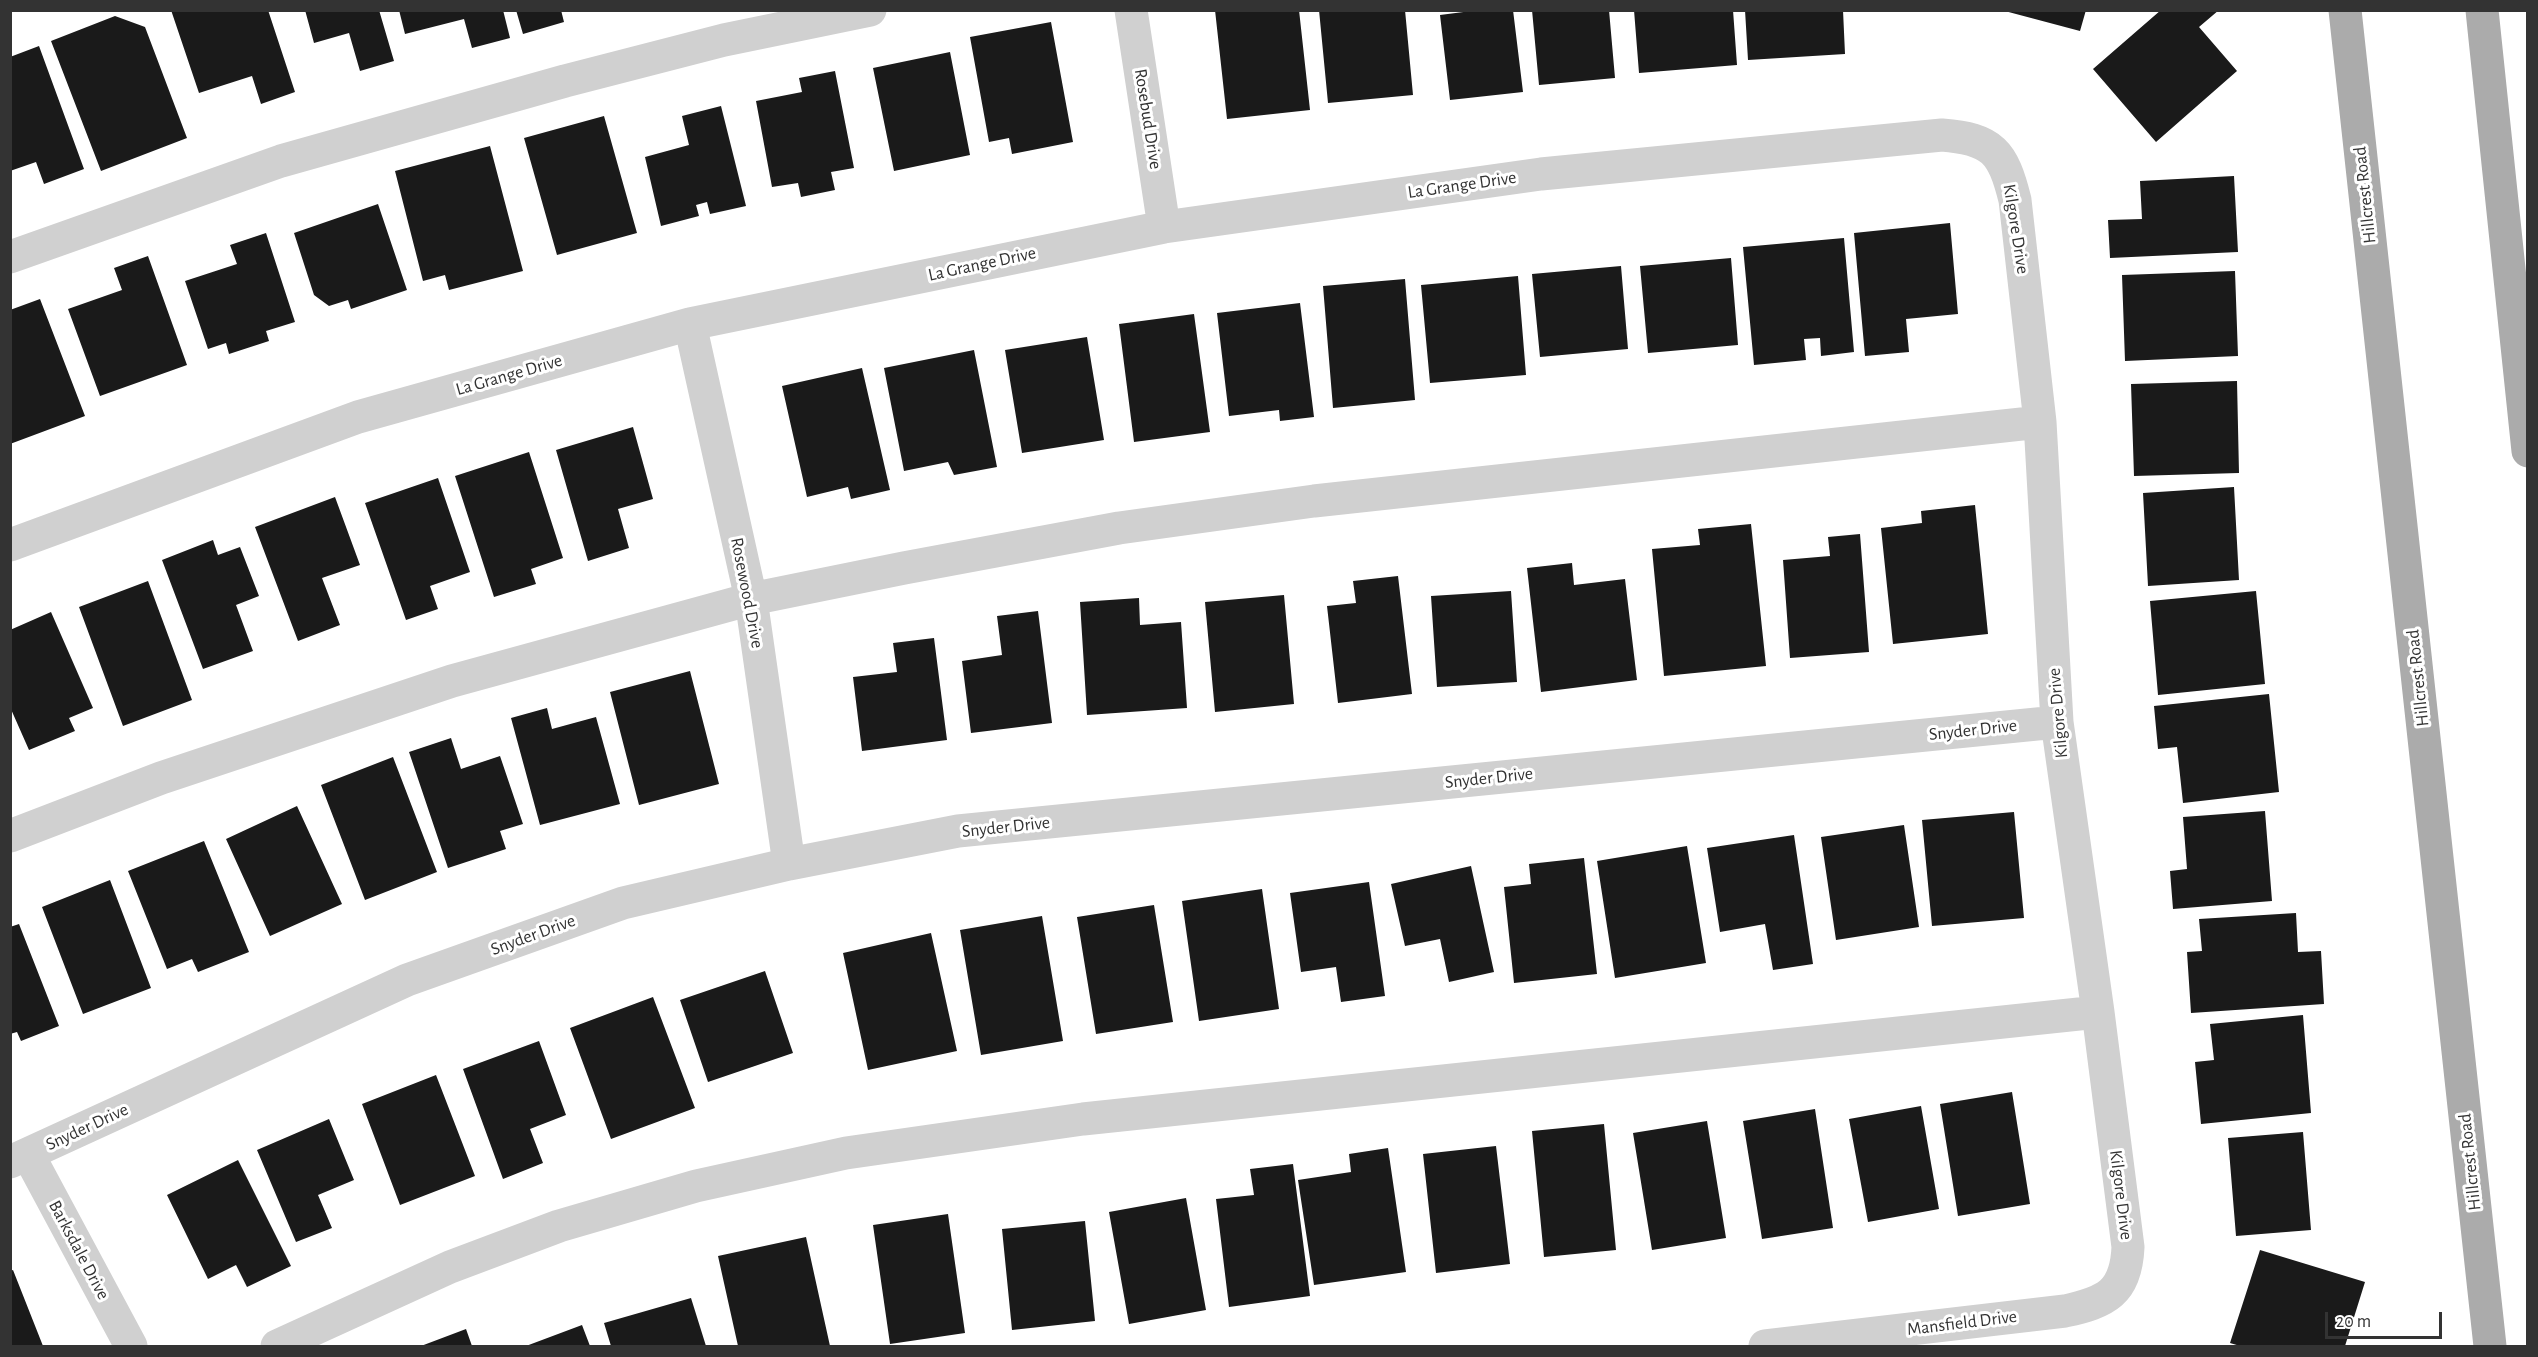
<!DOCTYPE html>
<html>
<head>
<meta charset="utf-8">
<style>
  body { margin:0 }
  #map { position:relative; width:2538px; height:1357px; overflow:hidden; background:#fff; font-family:"Alegreya Sans",sans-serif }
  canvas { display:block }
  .frame { position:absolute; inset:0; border:12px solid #333; pointer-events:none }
  .scale { position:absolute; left:2325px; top:1312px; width:117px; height:27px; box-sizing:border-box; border:3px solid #333; border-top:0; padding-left:8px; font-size:18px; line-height:21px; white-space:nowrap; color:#333; -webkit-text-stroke:4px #fff; paint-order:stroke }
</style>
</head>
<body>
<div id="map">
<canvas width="2538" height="1357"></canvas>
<div class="frame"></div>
<div class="scale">20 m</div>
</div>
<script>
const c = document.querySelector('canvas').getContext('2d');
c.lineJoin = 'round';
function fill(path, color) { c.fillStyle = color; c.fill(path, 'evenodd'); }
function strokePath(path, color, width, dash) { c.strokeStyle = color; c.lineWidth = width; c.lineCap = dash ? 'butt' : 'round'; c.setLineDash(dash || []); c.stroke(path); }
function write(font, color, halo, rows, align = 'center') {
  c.font = font + ' "Alegreya Sans",sans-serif'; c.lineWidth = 6; c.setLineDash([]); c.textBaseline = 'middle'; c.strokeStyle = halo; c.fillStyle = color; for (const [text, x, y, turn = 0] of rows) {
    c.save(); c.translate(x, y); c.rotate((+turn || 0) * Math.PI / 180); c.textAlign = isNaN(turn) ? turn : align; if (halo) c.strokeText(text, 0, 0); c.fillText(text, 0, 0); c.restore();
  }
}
fill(new Path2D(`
  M171 10H268L295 92 261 104 252 76 199 93Z
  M305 10H379L394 61 360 71 349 33 314 43Z
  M399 10H503L510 38 472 48 464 19 405 34Z
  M516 10H561L564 22 523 34Z
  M1215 10H1299L1310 110 1227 119Z
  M1319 10H1405L1413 95 1328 103Z
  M1479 10H1513L1523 92 1450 100 1440 15Z
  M1532 10H1609L1615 78 1539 85Z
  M1634 10H1733L1737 65 1639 73Z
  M1745 10H1843L1845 54 1748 60Z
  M2001 10H2086L2080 31Z
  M2161 10H2219L2199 27 2237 71 2156 142 2093 69Z
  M115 16 145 27 187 138 101 171 51 41Z
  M1051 22 1073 142 1012 154 1009 138 989 142 970 37Z
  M39 46 84 169 44 184 36 162 10 171V57Z
  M950 52 970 155 894 171 873 68Z
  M835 71 854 168 831 172 835 190 801 197 798 183 772 187 756 101 802 92 799 78Z
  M721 106 746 206 710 214 707 202 696 205 699 216 661 226 645 157 689 145 682 116Z
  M604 116 637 233 557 255 524 138Z
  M490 146 523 271 449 290 445 275 423 281 395 171Z
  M2234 176 2238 252 2110 258 2108 220 2142 219 2140 181Z
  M378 204 407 290 351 309 348 300 329 306 314 295 294 233Z
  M1950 223 1958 314 1906 319 1909 352 1865 356 1854 233Z
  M266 233 295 322 266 331 269 341 229 354 226 343 208 349 185 281 237 264 230 245Z
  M1844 238 1854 352 1821 356 1820 338 1804 339 1806 360 1754 365 1743 247Z
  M148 256 187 365 100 396 68 309 122 290 114 268Z
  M1731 258 1738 345 1648 353 1640 266Z
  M1621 266 1628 349 1540 357 1532 274Z
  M2235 271 2238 356 2125 361 2122 275Z
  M1518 276 1526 375 1430 383 1421 285Z
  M1405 279 1415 400 1333 408 1323 286Z
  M40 299 85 416 10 444V310Z
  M1300 303 1314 417 1280 421 1279 410 1229 416 1217 313Z
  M1194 314 1210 432 1134 442 1119 324Z
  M1087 337 1104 440 1022 453 1005 350Z
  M974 350 997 467 954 475 948 462 904 471 884 368Z
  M862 368 890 490 851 499 848 487 807 497 782 386Z
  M2237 381 2239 473 2134 476 2131 384Z
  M633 427 653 499 618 509 629 548 588 561 556 450Z
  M529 452 563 558 531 569 536 584 494 597 455 476Z
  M438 478 470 572 430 586 438 609 406 620 365 503Z
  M2234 487 2239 580 2148 586 2143 493Z
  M335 497 360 565 322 578 340 625 298 641 255 527Z
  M1975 505 1988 634 1893 644 1881 528 1922 523 1921 511Z
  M1751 524 1766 666 1664 676 1652 549 1700 545 1698 529Z
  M1860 534 1869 652 1790 658 1783 560 1830 556 1828 537Z
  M213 540 218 555 240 547 259 596 236 605 253 651 203 669 162 560Z
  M1572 563 1574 585 1625 579 1637 680 1541 692 1527 568Z
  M1398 576 1412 694 1338 703 1327 606 1356 603 1353 581Z
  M148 581 192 700 123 726 79 607Z
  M1511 591 1517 682 1437 687 1431 596Z
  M2256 591 2265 684 2158 695 2150 601Z
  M1284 595 1294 704 1215 712 1205 602Z
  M1139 598 1140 625 1181 622 1187 708 1087 715 1080 602Z
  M1038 611 1052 723 971 733 962 661 1002 655 997 616Z
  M51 612 93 708 69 718 75 731 29 750 10 707V630Z
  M934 638 947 740 862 751 853 677 897 672 893 643Z
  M690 671 719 784 639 805 610 692Z
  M2269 694 2279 792 2183 803 2177 747 2158 749 2154 706Z
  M547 708 552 729 596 717 620 804 540 825 511 718Z
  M451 738 461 769 500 756 523 824 500 831 506 849 448 868 409 752Z
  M393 757 437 872 365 900 321 785Z
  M297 806 342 904 270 936 226 839Z
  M2265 811 2272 901 2173 909 2170 871 2187 869 2183 817Z
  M2014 812 2024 918 1932 926 1922 820Z
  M1904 825 1919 927 1836 940 1821 837Z
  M1794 835 1813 964 1773 970 1765 924 1720 932 1707 848Z
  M204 841 249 952 198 972 192 959 167 969 128 871Z
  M1687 846 1706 963 1615 978 1597 861Z
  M1584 858 1597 974 1514 983 1504 887 1531 884 1529 864Z
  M1471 866 1494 972 1449 982 1440 939 1405 946 1391 884Z
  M110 880 151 988 83 1014 42 907Z
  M1369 882 1385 996 1341 1002 1336 967 1301 972 1290 893Z
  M1262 889 1279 1009 1199 1021 1182 901Z
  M1154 905 1173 1022 1096 1034 1077 917Z
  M2296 913 2298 952 2321 951 2324 1004 2191 1013 2187 952 2202 951 2199 919Z
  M1042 916 1063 1041 981 1055 960 930Z
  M19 924 59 1026 21 1041 17 1032 10 1034V927Z
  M931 933 957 1051 868 1070 843 953Z
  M765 971 793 1053 708 1082 680 1000Z
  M653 997 695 1108 611 1139 570 1028Z
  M2303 1015 2311 1113 2201 1124 2195 1062 2214 1060 2210 1024Z
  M539 1041 566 1115 530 1129 543 1163 503 1179 463 1069Z
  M436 1075 475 1176 400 1205 362 1104Z
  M2012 1092 2030 1204 1958 1216 1940 1104Z
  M1921 1106 1939 1209 1868 1222 1849 1119Z
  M1815 1109 1833 1228 1762 1239 1743 1121Z
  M329 1119 354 1180 318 1195 332 1228 296 1242 257 1150Z
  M1707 1121 1726 1238 1652 1250 1633 1133Z
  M1604 1124 1616 1250 1544 1257 1532 1131Z
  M2303 1132 2311 1230 2236 1236 2228 1138Z
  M1496 1146 1510 1264 1436 1273 1423 1154Z
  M1388 1148 1406 1272 1314 1285 1298 1180 1351 1172 1349 1154Z
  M238 1160 291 1266 247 1287 236 1265 208 1279 167 1195Z
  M1293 1164 1310 1296 1229 1307 1216 1199 1254 1195 1250 1169Z
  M1186 1198 1206 1310 1129 1324 1109 1212Z
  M948 1214 965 1333 890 1344 873 1225Z
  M1085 1221 1095 1321 1012 1330 1002 1229Z
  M806 1237 830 1346H738L718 1256Z
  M2260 1250 2365 1282 2345 1346H2240L2230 1343Z
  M13 1270 43 1346H10V1271Z
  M691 1298 706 1346H611L604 1323Z
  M582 1325 590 1346H526Z
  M466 1329 472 1346H421Z`), '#1a1a1a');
strokePath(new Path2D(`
  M1131 10 1164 227
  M10 257 281 161 565 81 724 40 870 10
  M690 324 751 599 789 864
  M10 545 358 417 690 324 1164 227 1541 174 1942 135C1993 139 2003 152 2015 200L2040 422 2057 722 2098 1012 2128 1247C2126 1293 2106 1302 2065 1311L1765 1346
  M10 836 161 778 452 681 751 599 904 568 1119 528 1314 501 2040 422
  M28 1154 131 1346
  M10 1162 407 980 623 903 789 864 958 831 2057 722
  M277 1346 450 1267 559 1226 696 1186 846 1153 1083 1119 2098 1012`), '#d0d0d0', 33);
strokePath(new Path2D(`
  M2345 10 2490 1346
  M2482 10 2528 451`), '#ababab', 33);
write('18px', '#333', '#fff', [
  ["Rosebud Drive",1148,119,81],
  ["La Grange Drive",1462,185,-8],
  ["Hillcrest Road",2365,195,-96],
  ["Kilgore Drive",2016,229,81],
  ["La Grange Drive",982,264,-12],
  ["La Grange Drive",509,375,-16],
  ["Rosewood Drive",747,593,79],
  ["Hillcrest Road",2418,678,-96],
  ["Kilgore Drive",2058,713,-95],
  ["Snyder Drive",1973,730,-6],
  ["Snyder Drive",1489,778,-6],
  ["Snyder Drive",1006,827,-6],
  ["Snyder Drive",533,935,-20],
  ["Snyder Drive",87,1127,-25],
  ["Hillcrest Road",2470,1162,-96],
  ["Kilgore Drive",2121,1195,83],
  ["Barksdale Drive",79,1250,62],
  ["Mansfield Drive",1962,1323,-7]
]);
</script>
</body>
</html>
